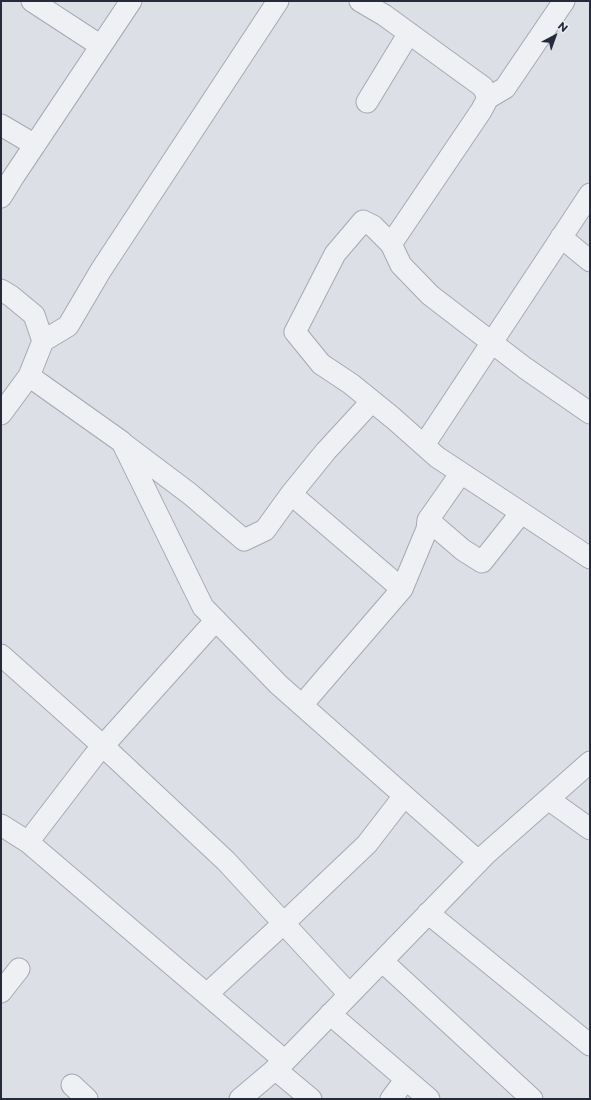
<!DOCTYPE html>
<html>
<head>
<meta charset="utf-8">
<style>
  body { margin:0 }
  #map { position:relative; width:591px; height:1100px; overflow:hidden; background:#dcdfe6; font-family:Montserrat,sans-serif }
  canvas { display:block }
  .frame { position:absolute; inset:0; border:2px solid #262b3b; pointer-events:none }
  .north { position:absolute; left:535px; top:16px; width:40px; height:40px; -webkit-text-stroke:3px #ebeef4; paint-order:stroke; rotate:41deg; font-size:11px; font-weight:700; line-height:16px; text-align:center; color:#262b3b }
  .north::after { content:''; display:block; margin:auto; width:14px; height:18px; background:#262b3b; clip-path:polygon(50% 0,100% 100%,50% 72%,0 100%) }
</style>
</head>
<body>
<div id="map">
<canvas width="591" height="1100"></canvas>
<div class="frame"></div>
<div class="north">N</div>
</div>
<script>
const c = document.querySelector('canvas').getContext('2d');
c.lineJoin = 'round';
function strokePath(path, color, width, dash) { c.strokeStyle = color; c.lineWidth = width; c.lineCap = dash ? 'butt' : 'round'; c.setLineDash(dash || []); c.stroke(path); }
const street = new Path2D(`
  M32 1 101 46
  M360 1 384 15 483 87 488 98 481 111 391 244
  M488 98 505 88 564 1
  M367 102 409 33
  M1 125 35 145
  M1 197 14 176 131 1
  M561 237 590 261
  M1 290 11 296 34 315 43 341 29 376 1 414
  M43 341 68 326 101 270 278 1
  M29 376 122 442 203 607 279 685 478 861
  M590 413 525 368 430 295 401 265 391 244 373 226 363 221 335 254 295 332 321 364 351 384 393 418 437 457 590 558
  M125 445 190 494 244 540 265 530 291 494 326 451 372 401
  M424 445 590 194
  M291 494 402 589
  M428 520 463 550 482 562 521 513
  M1 655 103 746 226 861 349 994
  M302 705 402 589 427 529 428 520 461 473
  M548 799 590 829
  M1 825 28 842 285 1061
  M28 842 94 756 216 620
  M428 913 590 1045
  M382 961 532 1099
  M1 992 19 969
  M207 994 284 923 367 844 404 796
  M330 1014 429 1099
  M275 1069 311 1099
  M72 1085 87 1099
  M240 1099 285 1061 486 854 590 762
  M391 1099 406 1079`);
strokePath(street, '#a5a9b3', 23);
strokePath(street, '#eff0f4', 21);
</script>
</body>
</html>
